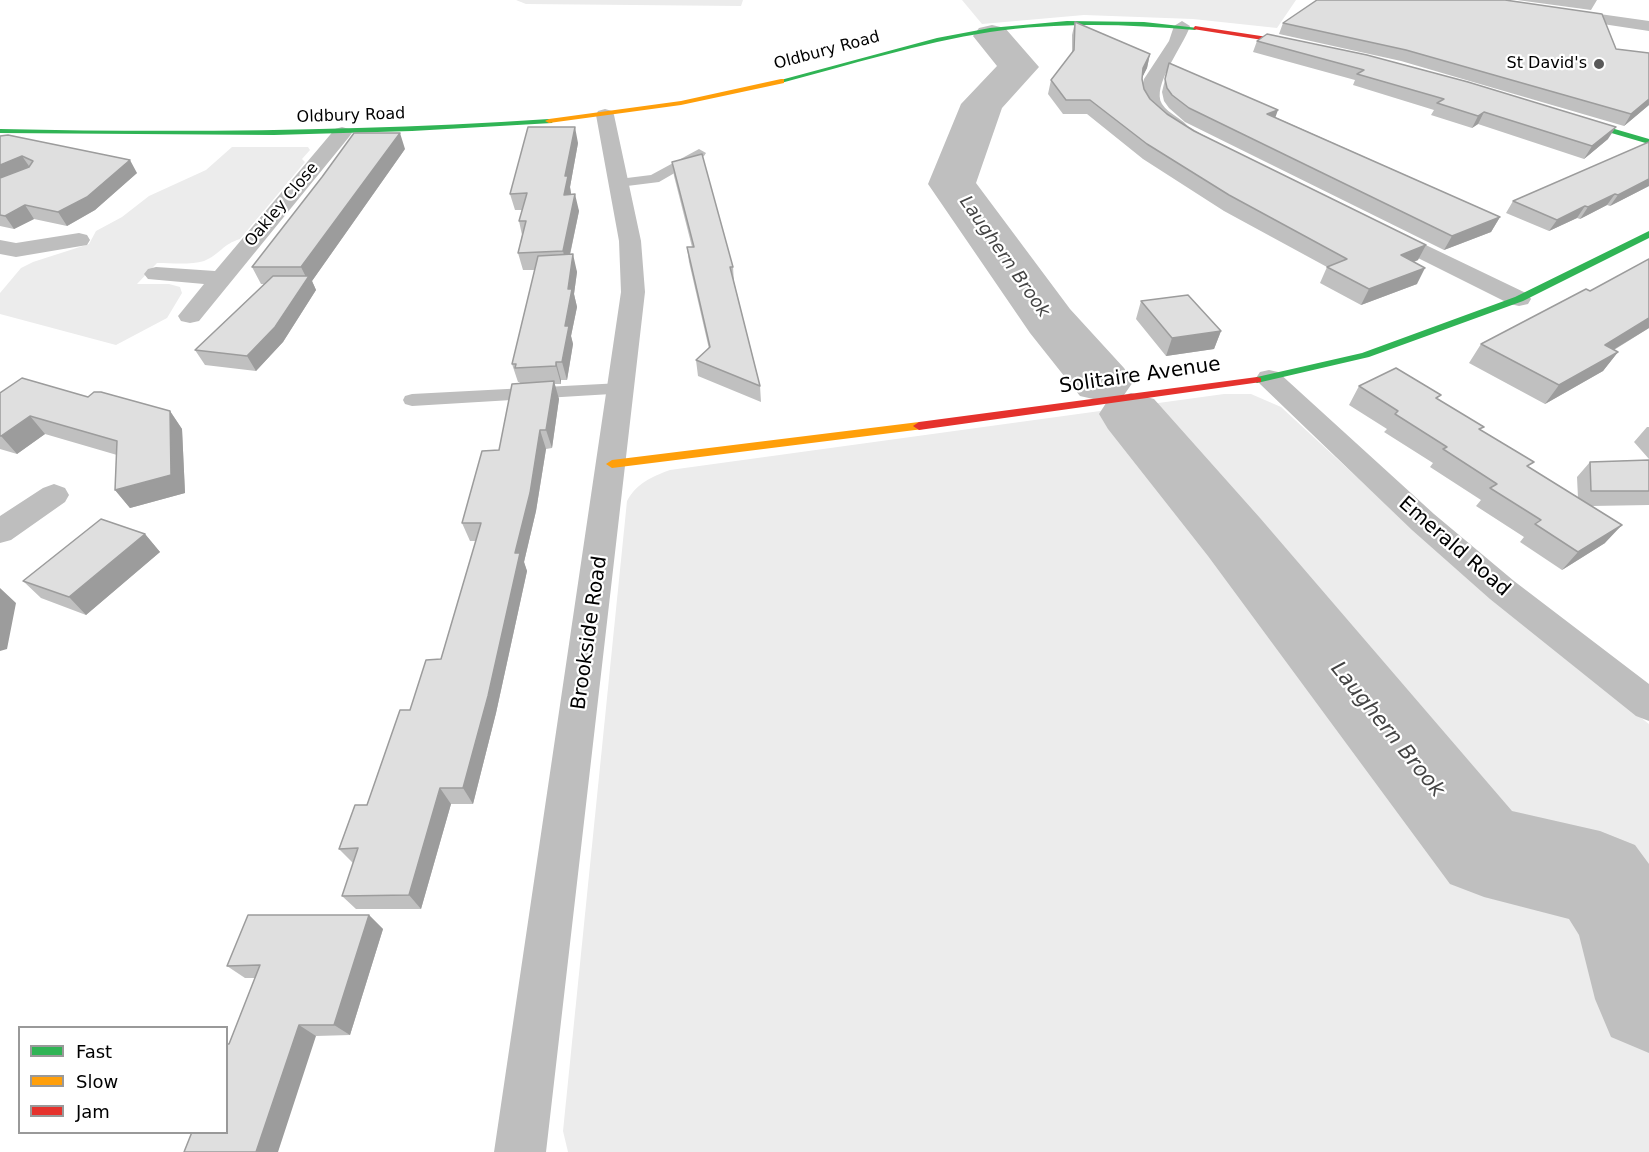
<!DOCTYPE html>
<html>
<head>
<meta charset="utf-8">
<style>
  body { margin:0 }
  #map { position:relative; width:1649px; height:1152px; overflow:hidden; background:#fff; font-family:"DejaVu Sans",sans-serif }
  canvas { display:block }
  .legend { position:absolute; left:18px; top:1026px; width:210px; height:108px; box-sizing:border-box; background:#fff; border:2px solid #999; margin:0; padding:8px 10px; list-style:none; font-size:18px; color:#000 }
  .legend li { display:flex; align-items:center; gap:12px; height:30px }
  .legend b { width:30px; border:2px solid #999 }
</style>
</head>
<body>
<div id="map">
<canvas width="1649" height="1152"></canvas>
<ul class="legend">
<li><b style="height:8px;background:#30b455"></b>Fast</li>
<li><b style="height:8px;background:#ff9f0a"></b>Slow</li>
<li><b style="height:8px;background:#e5322d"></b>Jam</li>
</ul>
</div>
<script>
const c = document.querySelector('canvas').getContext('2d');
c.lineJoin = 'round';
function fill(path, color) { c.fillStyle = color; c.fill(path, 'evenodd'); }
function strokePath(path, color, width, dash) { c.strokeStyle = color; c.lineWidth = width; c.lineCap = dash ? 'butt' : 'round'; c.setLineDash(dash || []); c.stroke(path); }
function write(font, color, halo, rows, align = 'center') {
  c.font = font + ' "DejaVu Sans",sans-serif'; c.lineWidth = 4.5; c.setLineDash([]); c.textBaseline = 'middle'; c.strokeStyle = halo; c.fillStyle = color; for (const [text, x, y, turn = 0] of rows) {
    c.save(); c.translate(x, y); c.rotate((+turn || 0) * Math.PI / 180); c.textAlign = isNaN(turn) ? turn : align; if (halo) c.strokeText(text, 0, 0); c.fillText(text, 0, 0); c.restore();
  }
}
fill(new Path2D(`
  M516 0H743L741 6 526 4Z
  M962 0H1296L1277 28 1193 19 1084 15 982 24Z
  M232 147H308L310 150 302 159 305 162 240 239C223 244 219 255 204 261 191 265 171 263 157 263L137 284H169L180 287 182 293 167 318 116 345 0 314V293L21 268 33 262 89 244 96 231 122 217 149 196 206 170Z
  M1224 394H1251L1281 407 1425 540 1577 668 1649 724V1152H568L563 1131 627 501C637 483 651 477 670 470Z`), '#ececec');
fill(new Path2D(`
  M992 25 1005 28 1039 67 1002 108 976 183 1070 309 1124 368 1133 382 1124 395 1131 393 1154 399 1260 518 1512 811 1600 831 1635 845 1649 864V1053L1611 1037 1595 999 1579 935 1569 919 1484 897 1450 884 1208 556 1108 429 1099 414 1108 400 1102 401 1080 396 1030 333 928 184 961 104 997 66 973 36 979 28Z`), '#bfbfbf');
fill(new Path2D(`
  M699 149 706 153 704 156 659 182 619 187 612 183 619 179 651 175Z
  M621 383 628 385 630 389 628 393 412 406 405 404 403 400 405 396 412 394Z`), '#bebebe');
fill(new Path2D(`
  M1463 0H1501L1649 21V31L1470 4Z
  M1182 21 1190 26C1183 47 1151 86 1162 104 1169 115 1183 118 1190 129L1188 133H1174L1155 119 1143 103 1141 91 1144 79 1169 41 1174 26Z
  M605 109 612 111 614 115 641 241 645 292 546 1152H494L621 292 619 241 596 115 598 111Z
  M342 127 349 129 352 133 349 137 199 321 190 323 181 321 178 316 204 284 148 279 144 274 148 269 156 267 215 271 335 129Z
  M1382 224 1528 294 1531 299 1528 304 1519 306 1510 304 1374 236 1371 231 1374 226Z
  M79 233 87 235 90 240 87 245 16 257 0 254V240L16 243Z
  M1269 370 1278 372 1434 514 1514 581 1649 684V721L1636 716 1490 599 1412 530 1260 384 1256 378 1260 372Z
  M54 484 65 488 69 495 65 502 11 540 0 543V516L43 488Z`), '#bebebe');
fill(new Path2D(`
  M1067 21 1144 22 1198 28 1195 30C1127 24 1058 22 990 32 919 43 850 65 781 83L777 81 937 38 990 28Z
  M1570 116 1649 139V144L1567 120 1566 118Z
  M549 119 553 121 552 123 412 131 274 135 0 133V129C183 133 366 131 549 119Z
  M1649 231V238L1523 301 1369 357 1257 383 1252 380 1257 377 1362 353 1515 297Z`), '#30b455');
fill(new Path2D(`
  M781 79H784V83L681 105 549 123 545 121 549 119 681 101Z
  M919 422 923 423 925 426 923 429 612 468 606 464 612 460Z`), '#ff9f0a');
fill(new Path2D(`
  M1195 26 1307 43 1310 45 1307 47 1193 29Z
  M1257 377 1261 378V382L919 430 913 426 919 422Z`), '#e5322d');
fill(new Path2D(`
  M1517 0H1597L1591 10Z
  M1075 22 1150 54 1147 68 1142 77 1144 89 1150 99 1167 114 1418 260 1414 262 1417 284 1361 305 1320 283 1327 267 1224 211 1143 159 1087 114H1063L1048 94 1051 80 1072 53V35Z
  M1283 23 1616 49 1649 105 1624 126 1401 61 1279 34Z
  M1267 34 1608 139 1584 159 1478 124 1472 128 1431 115 1434 110 1353 85 1355 80 1253 52 1257 41Z
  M1169 63 1275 117 1500 217 1491 232 1444 250 1185 122 1169 108 1164 101 1162 92Z
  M0 136 137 173 95 210 67 226 34 219 14 229 0 226Z
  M578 143 570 187 571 194 579 211 570 255 577 272 574 294 577 307 571 336 573 344 567 380H561V384H554L559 399 552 448 546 449 536 511 524 562 527 571 496 713 473 804H451L421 909H356L342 896 353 863 339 849 367 805 410 710 441 659 476 541H470L462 523 499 450 520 383 519 382H518L512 364 535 270H523L518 253 522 235 519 221 522 210H515L510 194Z
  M405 149 312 281 316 290 283 342 256 371 205 365 195 350 264 284H261L252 267Z
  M672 162 733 267 734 282 760 386 761 402 698 376 696 360 709 349 689 262 687 247H692L674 176Z
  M1649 186 1610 206 1607 205 1580 219 1577 218 1549 231 1506 213 1513 201Z
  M1649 259V328L1614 350 1618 352 1603 371 1545 404 1469 363 1481 344 1590 291Z
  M1141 301 1221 331 1214 349 1166 356 1136 319Z
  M1359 386 1438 399 1481 431 1529 468 1578 498 1577 477 1590 462 1649 460V505L1591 506 1605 543 1562 570 1520 542 1524 537 1476 506 1481 500 1430 467 1433 463 1384 432 1387 429 1349 405Z
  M0 393 88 397 170 411 182 429 185 493 130 508 115 490 117 455 45 434 17 454 0 449Z
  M1647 427H1649V459L1634 442Z
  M145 534 160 552 86 615 41 598 23 581Z
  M369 915 383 929 350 1035 316 1036 229 1044 255 978H245L227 966Z`), '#c0c0c0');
fill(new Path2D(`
  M1150 54 1147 68 1140 82 1143 68Z
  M1649 99V105L1624 126 1631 114Z
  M1278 110 1273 124 1267 114Z
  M1484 112 1478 124 1472 128 1478 116Z
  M575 127 578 143 570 187 571 193 568 212 564 195 565 176Z
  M1616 127 1608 139 1584 159 1592 146Z
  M400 133 405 149 312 281 316 290 283 342 256 371 247 356 307 279 301 267Z
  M22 156 31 169 0 183V165Z
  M130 160 137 173 95 210 67 226 58 212Z
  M1649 179V186L1610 206 1618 195Z
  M575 194 579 211 567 268 563 251Z
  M1615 194 1607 205 1580 219 1588 207Z
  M25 205 34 219 14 229 5 216Z
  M1585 206 1577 218 1549 231 1557 220Z
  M1500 217 1491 232 1444 250 1452 236Z
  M1426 245 1418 260 1392 270 1401 255Z
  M573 254 577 272 574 294 577 307 571 336 573 344 567 380 562 362 568 289Z
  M1425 268 1417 284 1361 305 1369 289Z
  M1649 318V328L1590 364 1605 345Z
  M1221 331 1214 349 1166 356 1172 338Z
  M1618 352 1603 371 1545 404 1559 385Z
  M556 362 561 380V384L556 366Z
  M554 381 559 399 552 448 546 430Z
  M170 411 182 429 185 493 130 508 115 490Z
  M30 416 45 434 17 454 1 436Z
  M540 430 546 449 536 511 524 562 527 571 496 713 473 804 463 788 515 553Z
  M1622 525 1605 543 1562 570 1578 552Z
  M145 534 160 552 86 615 69 597Z
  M0 588 16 603 7 649 0 651Z
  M440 788 451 804 421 909 409 895Z
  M369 915 383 929 350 1035 334 1025Z
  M299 1025 316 1036 278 1152H256Z`), '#9c9c9c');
const building = new Path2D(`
  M1317 0H1505L1602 14 1616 49 1649 53V99L1631 114 1406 50 1283 23Z
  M1075 22 1150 54 1143 68 1142 79 1144 89 1150 99 1167 114 1194 131 1426 245 1401 255 1425 268 1369 289 1327 267 1347 259 1229 195 1147 144 1090 100H1066L1051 80 1074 50Z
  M1267 34 1367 55 1468 82 1616 127 1592 146 1484 112 1478 116 1437 103 1444 99 1357 74 1364 70 1257 41Z
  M1169 63 1278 110 1267 114 1500 217 1452 236 1189 108 1172 95 1167 88 1165 79Z
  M528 127H575L565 176H568L564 195 575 194 563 251 518 253 526 221H519L527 193 510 194Z
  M354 133H400L301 267H252L322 177Z
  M8 135 130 160 87 197 58 212 25 205 5 216 0 215V178L29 167 33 161 22 156 0 165V136Z
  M1649 142V179L1618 195 1615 194 1588 207 1585 206 1557 220 1513 201Z
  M702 154 733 267H730L760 386 696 360 710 347 687 247H694L672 162Z
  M573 254 568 289H572L565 326H569L562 362H556V366L515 368 516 364H512L538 256Z
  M1649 259V318L1605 345 1618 352 1559 385 1481 344 1586 289 1590 291Z
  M273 276H309L275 327 247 356 195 350Z
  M1188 295 1221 331 1172 338 1141 301Z
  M1396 368 1441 395 1436 398 1484 427 1479 429 1534 462 1527 466 1622 525 1578 552 1535 524 1541 520 1490 488 1497 484 1443 449 1447 447 1395 414 1398 411 1359 386Z
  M22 378 88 397 94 392H101L170 411 171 475 115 490 117 441 30 416 1 436H0V393Z
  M554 381 546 430H540L530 493 515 553H520L488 696 463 788H440L409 895 342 896 358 848 339 849 355 805H367L400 710H410L426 660 441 659 481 523H462L482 451 499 450 512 384Z
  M1649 460V491H1591L1590 462Z
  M101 519 145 534 69 597 23 581Z
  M248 915H369L334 1025H299L256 1152H184L192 1132H226V1044H229L260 965 227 966Z`);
fill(building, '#dfdfdf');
strokePath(building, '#9c9c9c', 1.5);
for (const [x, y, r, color] of [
  [1599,64,6,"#595959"]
]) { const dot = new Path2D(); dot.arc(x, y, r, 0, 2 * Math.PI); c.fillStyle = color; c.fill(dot); strokePath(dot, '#fff', 2); }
write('16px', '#000', '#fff', [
  ["Oldbury Road",827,51,-15],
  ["Oldbury Road",351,116,-2],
  ["Oakley Close",282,205,-50]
]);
write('16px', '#000', '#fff', [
  ["St David's",1587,64]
], 'right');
write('italic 18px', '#444', '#fff', [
  ["Laughern Brook",1004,257,55]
]);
write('20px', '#000', '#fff', [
  ["Solitaire Avenue",1140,376,-8],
  ["Emerald Road",1454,547,41],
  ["Brookside Road",590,633,-82]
]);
write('italic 21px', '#444', '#fff', [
  ["Laughern Brook",1387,730,51]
]);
</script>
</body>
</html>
